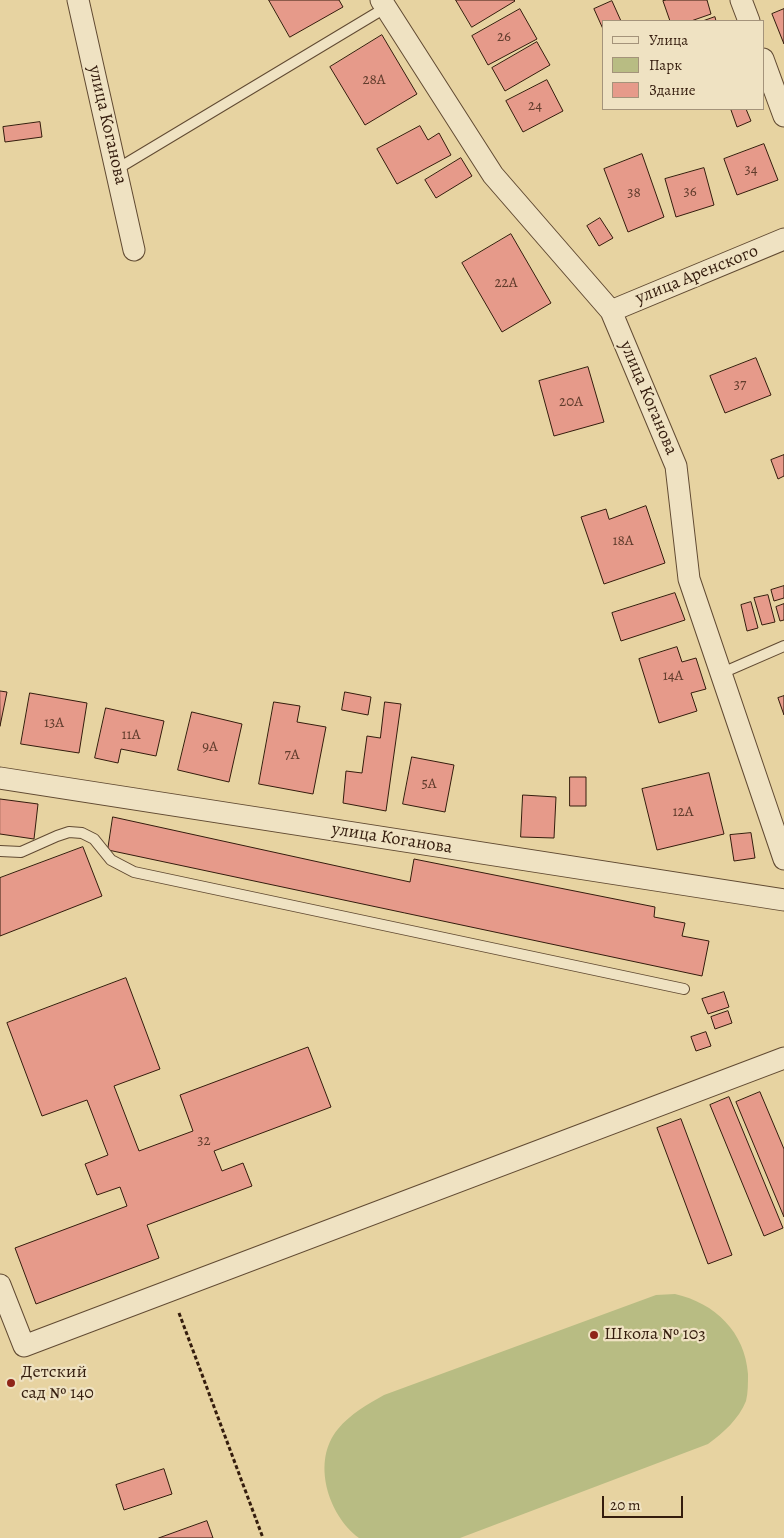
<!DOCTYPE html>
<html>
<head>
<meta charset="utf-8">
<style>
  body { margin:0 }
  #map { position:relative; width:784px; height:1538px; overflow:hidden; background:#e7d3a1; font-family:Alegreya,serif }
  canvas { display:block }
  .legend { position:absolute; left:602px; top:20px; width:162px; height:90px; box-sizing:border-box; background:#efe2c2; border:1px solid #a4937a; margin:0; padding:6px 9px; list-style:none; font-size:15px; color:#341c0d }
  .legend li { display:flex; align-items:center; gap:10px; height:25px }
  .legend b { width:25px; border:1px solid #a4937a }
  .scale { position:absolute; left:602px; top:1496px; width:81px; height:22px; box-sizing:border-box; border:2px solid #341c0d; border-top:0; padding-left:6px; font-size:15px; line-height:18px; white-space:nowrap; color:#341c0d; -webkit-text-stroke:4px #efe2c2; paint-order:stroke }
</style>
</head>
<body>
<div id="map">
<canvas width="784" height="1538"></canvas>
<ul class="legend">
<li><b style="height:6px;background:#efe2c2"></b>Улица</li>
<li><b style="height:14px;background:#b8bc83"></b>Парк</li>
<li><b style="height:14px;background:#e69a8a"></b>Здание</li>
</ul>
<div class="scale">20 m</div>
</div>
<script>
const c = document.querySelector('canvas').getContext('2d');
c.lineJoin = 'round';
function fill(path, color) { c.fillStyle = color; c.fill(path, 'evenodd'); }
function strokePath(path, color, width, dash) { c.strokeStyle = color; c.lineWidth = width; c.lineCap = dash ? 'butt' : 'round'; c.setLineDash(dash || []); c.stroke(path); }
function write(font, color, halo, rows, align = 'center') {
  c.font = font + ' Alegreya,serif'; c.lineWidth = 4.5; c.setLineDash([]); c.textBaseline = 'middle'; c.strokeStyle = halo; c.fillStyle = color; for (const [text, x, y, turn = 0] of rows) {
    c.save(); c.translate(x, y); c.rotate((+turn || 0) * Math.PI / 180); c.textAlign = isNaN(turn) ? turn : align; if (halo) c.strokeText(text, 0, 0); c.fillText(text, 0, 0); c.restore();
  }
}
fill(new Path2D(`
  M675 1294C715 1303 745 1332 748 1374 748 1383 748 1393 746 1401 739 1419 723 1433 708 1444L460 1538H359C328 1515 311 1461 338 1429 350 1414 368 1404 384 1395L656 1295Z`), '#b8bc83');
const building = new Path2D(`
  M269 0H339L343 7 290 37Z
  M456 0H514L515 1 472 27Z
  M667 0H707L711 14 691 21H670L663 1Z
  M612 1 621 21H603V29L594 9Z
  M520 9 537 39 488 65 472 36Z
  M784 9V44L772 14Z
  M715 17 716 21H703Z
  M382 35 417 94 365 125 330 67Z
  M537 42 550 65 505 91 492 68Z
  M547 80 563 111 523 132 506 101Z
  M733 109H746L751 121 737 127 731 110Z
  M40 122 42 137 5 142 3 127Z
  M420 126 428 140 439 133 451 155 397 184 377 149Z
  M764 144 778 180 737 195 724 159Z
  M642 154 664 217 628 232 604 169Z
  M461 158 472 176 436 198 425 180Z
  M704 168 714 205 676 217 665 179Z
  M600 218 613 238 599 246 587 226Z
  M511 234 551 303 502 332 462 263Z
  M756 358 771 395 725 413 710 376Z
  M588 367 604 422 554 436 539 381Z
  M784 455V476L778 479 771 460Z
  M646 506 665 563 604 584 581 517 606 509 609 519Z
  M784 586V598L774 601 771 590Z
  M675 593 685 620 621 641 612 613Z
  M768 595 775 622 762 625 754 598Z
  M751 602 758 628 747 631 741 605Z
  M784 604V620L780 621 776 607Z
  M677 647 682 662 696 658 706 689 691 693 697 711 659 723 639 659Z
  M0 691 7 692 0 726Z
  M345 692 371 697 368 715 342 710Z
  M30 693 87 703 79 753 21 744Z
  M784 696V715L778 698Z
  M274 702 300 706 297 722 326 727 313 794 259 784Z
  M385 702 401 704 386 811 343 803 346 771 362 773 367 736 380 738Z
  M106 708 164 721 156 756 121 749 118 763 95 758Z
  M192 712 242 724 229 782 178 770Z
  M412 757 454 765 445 812 403 804Z
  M709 773 724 834 657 850 642 789Z
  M570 777H586V806H570Z
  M523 795 556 797 554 838 521 837Z
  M0 799 38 804 34 839 0 834Z
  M113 817 410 882 414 859 655 907 654 917 685 923 682 936 709 941 702 976 108 850Z
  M751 833 755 858 734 861 730 835Z
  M83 847 102 896 0 936V878Z
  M126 978 160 1069 114 1086 139 1151 193 1131 180 1095 308 1047 331 1107 214 1151 222 1171 243 1163 252 1186 147 1225 159 1258 36 1304 15 1248 127 1206 120 1187 97 1195 85 1164 108 1155 87 1100 42 1116 7 1023Z
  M724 992 729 1007 708 1014 702 999Z
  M728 1011 732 1023 715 1029 711 1017Z
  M706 1032 711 1046 696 1051 691 1037Z
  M760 1092 784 1149V1217L736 1102Z
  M729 1097 783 1228 764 1236 710 1105Z
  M681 1119 732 1255 708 1264 657 1128Z
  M164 1469 172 1494 124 1510 116 1485Z
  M207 1521 213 1538H159Z`);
fill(building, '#e69a8a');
strokePath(building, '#341c0d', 1);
const service = new Path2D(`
  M117 169 385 8
  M722 673 784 646
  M0 851 21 852 57 836 69 832 82 833 94 839 111 860 134 872 684 989`);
const minor = new Path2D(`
  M78 0 134 250
  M381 0 493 175 611 311 676 466 689 579 784 859
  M741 0 749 21
  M763 59 784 116
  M611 311 784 239
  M0 778 784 900
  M0 1285 24 1346 784 1058`);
strokePath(service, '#614a32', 12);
strokePath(minor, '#614a32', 23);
strokePath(new Path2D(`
  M179 1313 263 1538`), '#341c0d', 3, [4, 2.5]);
strokePath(service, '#efe2c2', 10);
strokePath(minor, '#efe2c2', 21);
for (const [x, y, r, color] of [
  [594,1335,5,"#8f2418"],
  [11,1383,5,"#8f2418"]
]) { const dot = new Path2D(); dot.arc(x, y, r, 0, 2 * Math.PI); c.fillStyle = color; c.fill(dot); strokePath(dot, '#efe2c2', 2); }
write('15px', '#603c2c', null, [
  ["26",504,37],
  ["28А",374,80],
  ["24",535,106],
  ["34",751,170],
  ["36",690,192],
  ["38",634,193],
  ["22А",506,283],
  ["37",740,385],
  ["20А",571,402],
  ["18А",623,541],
  ["14А",673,676],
  ["13А",54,723],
  ["11А",131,735],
  ["9А",210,747],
  ["7А",292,755],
  ["5А",429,784],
  ["12А",683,812],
  ["32",204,1141]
]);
write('18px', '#341c0d', '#efe2c2', [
  ["улица Коганова",107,125,77],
  ["улица Аренского",697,275,-22],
  ["улица Коганова",648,398,67],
  ["улица Коганова",392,839,9]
]);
write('18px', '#341c0d', '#efe2c2', [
  ["Школа № 103",604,1335],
  ["Детский",21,1373],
  ["сад № 140",21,1394]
], 'left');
</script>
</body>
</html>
